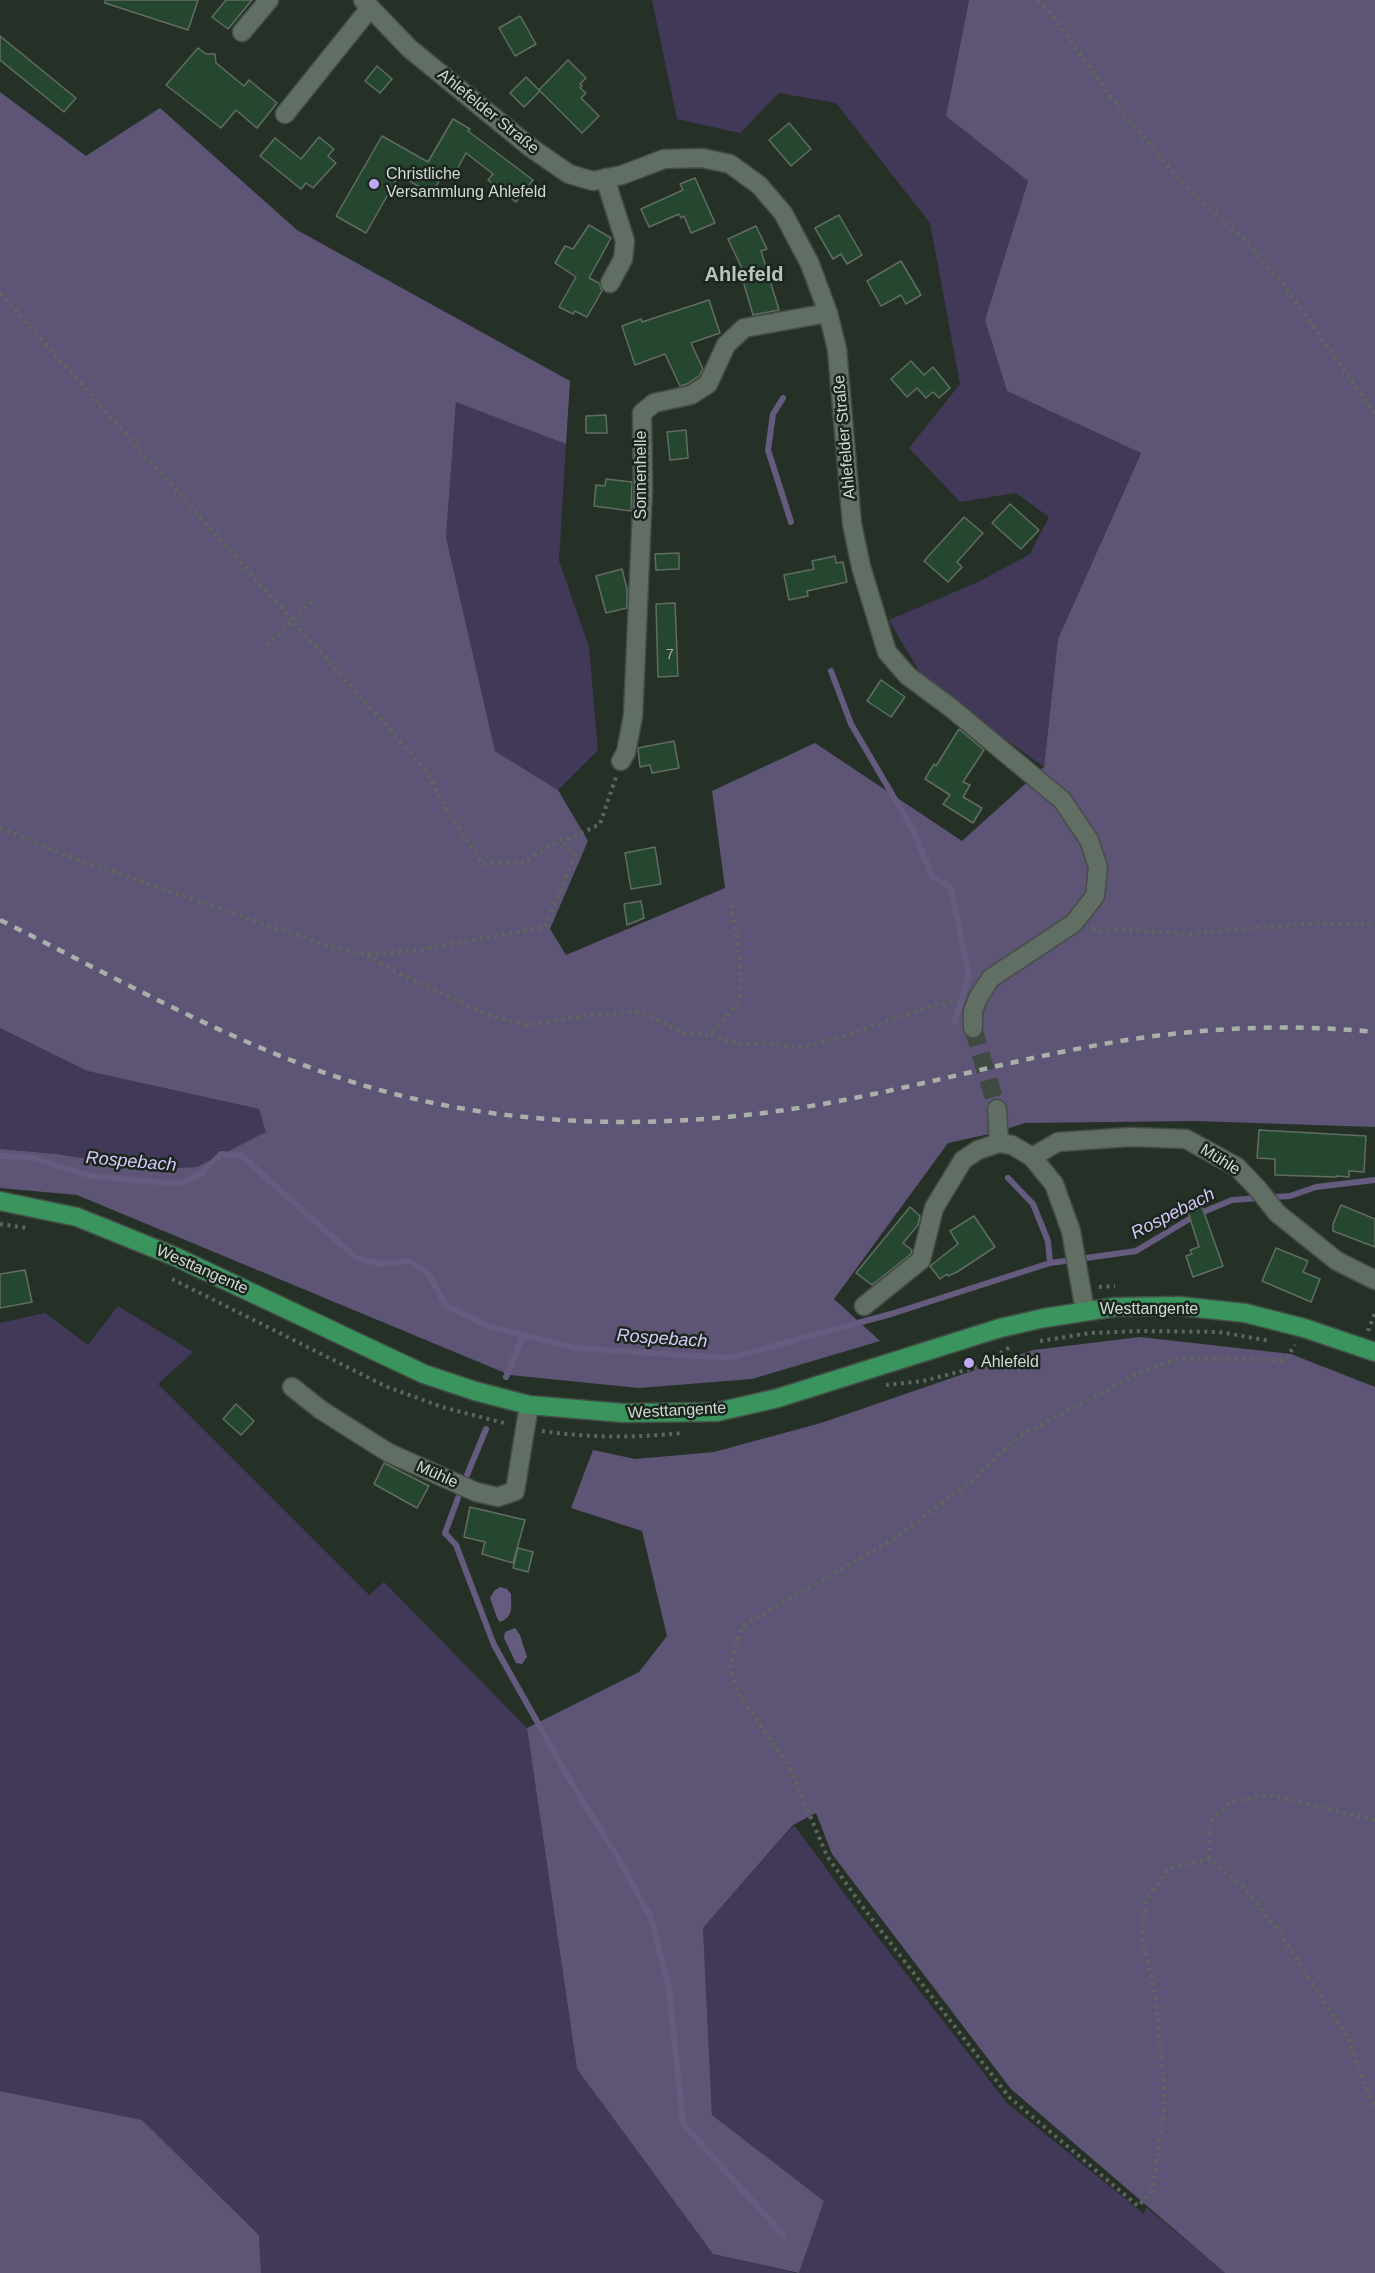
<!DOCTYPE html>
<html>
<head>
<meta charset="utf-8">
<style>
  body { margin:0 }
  canvas { display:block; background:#253027 }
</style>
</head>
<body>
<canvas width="1375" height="2273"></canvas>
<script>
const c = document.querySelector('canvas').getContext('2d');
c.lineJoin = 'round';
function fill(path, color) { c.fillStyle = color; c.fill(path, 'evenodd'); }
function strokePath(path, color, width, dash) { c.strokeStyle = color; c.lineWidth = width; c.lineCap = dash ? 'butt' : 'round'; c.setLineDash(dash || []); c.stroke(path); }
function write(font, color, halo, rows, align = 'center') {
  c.font = font + ' Arial,sans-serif'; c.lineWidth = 5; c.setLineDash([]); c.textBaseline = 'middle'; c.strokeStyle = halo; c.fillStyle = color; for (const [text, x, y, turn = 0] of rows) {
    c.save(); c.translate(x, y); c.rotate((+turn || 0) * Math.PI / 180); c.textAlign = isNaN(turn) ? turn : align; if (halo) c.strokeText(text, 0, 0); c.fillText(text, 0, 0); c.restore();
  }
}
fill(new Path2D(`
  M652 0H969L946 116 1028 181 985 320 1007 390 1141 452 1058 639 1044 767 924 680 889 620 978 582 1030 554 1049 517 1016 493 960 502 909 448 960 384 930 223 836 103 779 93 740 133 677 119Z
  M456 401 566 444 559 561 589 647 598 750 558 790 495 751 446 537Z
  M0 1028 87 1071 259 1109 267 1132 197 1167 151 1169 57 1154 0 1149Z
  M118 1306 193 1352 158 1384 369 1595 384 1582 527 1728 577 2069 713 2254 796 2273H261L259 2235 142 2120 0 2091V1323L45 1313 88 1345Z
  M794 1825 858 1912 1007 2103 1144 2214 1146 2207 1225 2273H799L824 2201 712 2115 703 1928Z`), '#423858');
fill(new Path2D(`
  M969 0H1375V1127L1196 1121 1025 1123 994 1133 948 1143 834 1299 880 1341 752 1379 639 1388 510 1375 77 1195 0 1188V1149L57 1154 151 1169 197 1167 266 1132 259 1109 87 1071 0 1028V92L86 156 160 108 297 230 570 381 566 444 456 402 446 537 495 751 558 790 588 841 550 929 566 955 725 888 712 791 815 743 962 841 1044 767 1058 639 1141 453 1007 391 985 320 1028 181 946 116Z
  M1140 1337 1291 1354 1375 1387V2273H1225L1011 2089 832 1854 816 1813 793 1825 703 1928 712 2115 824 2201 799 2273 713 2254 577 2069 527 1728 639 1672 667 1636 642 1531 571 1508 593 1450 635 1459 714 1452 821 1423 1033 1350Z
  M0 2091 142 2120 259 2235 261 2273H0Z`), '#5e5476');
fill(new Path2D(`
  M500 1587 507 1589 511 1594C511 1606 514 1617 500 1622L497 1618 490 1598 494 1591Z
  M515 1628 520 1635 527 1657 522 1664 516 1663 504 1638 505 1632Z`), '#655b7e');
strokePath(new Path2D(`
  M783 398 773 414 768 450 791 522
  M831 671 851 724 913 830 932 876 951 888 969 976 955 1021
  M0 1156 32 1158 91 1176 179 1184 202 1173 221 1154 242 1156 356 1258 381 1264 410 1261 428 1273 446 1306 490 1327 574 1348 729 1358 891 1314 1050 1263 1136 1251 1196 1215 1232 1200 1290 1196 1316 1187 1375 1180
  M1008 1178 1033 1204 1048 1241 1050 1263
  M506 1377 523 1336
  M467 1475 486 1429
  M458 1498 445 1533 456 1545 494 1645 571 1782 620 1861 651 1918 669 1988 683 2124 784 2236`), '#655b7e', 6);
const building = new Path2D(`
  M105 0H198L188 30 105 3Z
  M226 0H252L228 29 212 17Z
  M520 16 536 44 515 56 499 28Z
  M0 36 76 98 64 112 0 60Z
  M198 48 206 54H215L216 63 244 86 249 80 277 103 257 128 236 110 221 128 166 85Z
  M568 60 586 78 580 84 582 86 580 88 586 93 581 98 599 116 582 133 539 90Z
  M377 66 392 79 380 93 365 81Z
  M526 77 540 91 524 107 510 93Z
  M453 119 470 129 468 131 533 180 516 202 488 180 493 174 466 153 453 177 444 172 432 194 399 175 366 233 336 216 382 136 428 162Z
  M789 123 811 149 791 166 769 140Z
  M319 137 334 149 328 156 336 163 313 188 306 183 301 189 260 156 275 138 301 159Z
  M695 178 715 223 691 233 684 216 681 218 679 214 649 227 641 209 683 190 680 184Z
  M839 215 862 255 847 264 841 254 833 259 815 228Z
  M589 225 611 238 589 278 599 283 602 291 587 317 575 311 573 314 559 307 576 277 555 263 565 246 573 249Z
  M756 226 767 249 761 251 779 310 753 315 743 281 747 279 728 239Z
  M901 261 921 295 906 304 901 295 881 306 867 281Z
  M709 300 720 333 691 343 703 369 699 376 687 384 680 386 665 354 635 365 622 326 641 319 642 322Z
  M911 361 924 375 933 367 950 388 939 398 933 392 926 398 917 388 907 397 891 379Z
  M606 415 607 433H586V416Z
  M686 430 688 458 670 460 667 432Z
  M606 479 632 482 631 511 594 506 596 485 605 486Z
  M1010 504 1039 530 1021 549 992 523Z
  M964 517 983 533 957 562 962 567 948 582 924 561Z
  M679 553V569L656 570 655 554Z
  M835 556 836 563 843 562 847 582 807 591 808 596 789 600 784 575 814 569 812 561Z
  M622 569 627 589V608L606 613 596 576Z
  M675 603 678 676 658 677 656 604Z
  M881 680 905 697 891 717 867 701Z
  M959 729 984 750 963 782 970 785 963 797 982 808 973 823 943 804 950 795 925 779 934 764 936 766Z
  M674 741 679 768 652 773 650 765 640 767 638 748Z
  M655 847 661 884 631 889 625 853Z
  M641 901 644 918 627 925 624 904Z
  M1259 1130 1366 1136 1364 1172 1349 1171V1177L1337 1176 1336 1177 1275 1175V1159L1257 1158Z
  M1341 1205 1375 1219V1247L1333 1231V1224Z
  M910 1207 920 1216 918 1225 903 1243 912 1250 911 1254 872 1285 856 1273Z
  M1202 1207 1223 1266 1193 1277 1186 1256 1192 1254 1190 1250 1199 1247 1188 1212Z
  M974 1216 995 1247 957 1272 948 1276 947 1274 940 1279 930 1266 958 1244 950 1231Z
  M1276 1248 1308 1261 1303 1272 1320 1279 1311 1302 1262 1281Z
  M25 1270 32 1302 0 1308V1274Z
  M236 1404 254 1421 241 1435 223 1419Z
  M384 1463 429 1486 417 1508 374 1484Z
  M470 1507 525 1520 513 1563 482 1554 485 1542 464 1537Z
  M518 1548 533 1552 528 1572 513 1568Z`);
fill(building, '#26472f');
strokePath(building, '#616d63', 1.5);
strokePath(new Path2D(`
  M973 1028 997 1109`), '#3f4a41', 18, [18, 9]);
const minor = new Path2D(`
  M363 0 409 48 530 147 569 174 593 181 622 175 664 159 702 158 730 164 759 185 783 213 810 264 828 313 837 349 852 524 861 567 887 652 908 676 950 707 1062 800 1089 840 1098 867 1095 896 1074 923 991 978 979 996 973 1011V1028
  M242 32 269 0
  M285 114 370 8
  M605 178 625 241 623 259 610 283
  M621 761 626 752 633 716 643 489 642 413 654 403 691 395 708 384 726 345 744 328 828 313
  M997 1109 999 1143
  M1032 1157 1058 1142 1130 1137 1186 1139 1237 1167 1258 1189 1277 1213 1337 1261 1375 1280
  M864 1306 921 1260 934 1208 963 1160 978 1150 999 1143 1012 1145 1032 1157 1054 1184 1071 1231 1085 1311
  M292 1387 321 1410 389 1453 476 1492 498 1497 515 1491 529 1405`);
const major = new Path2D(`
  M0 1201 77 1217 176 1257 424 1374 475 1391 529 1405 623 1413 717 1412 778 1398 1000 1328 1044 1318 1115 1307 1179 1306 1245 1313 1304 1328 1375 1352`);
strokePath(minor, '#444e47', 21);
strokePath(major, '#444e47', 21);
strokePath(new Path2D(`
  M1038 0 1046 7 1122 112 1181 181 1242 238 1279 278 1375 414
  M0 293 425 769 448 812 483 864 522 863 560 840 572 838 600 824 616 777
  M267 646 315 598
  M0 828 71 857 322 944 366 955 419 950 545 927 575 855 561 840
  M1092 929 1100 931 1131 930 1189 934 1315 923 1375 925
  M367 955 396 972 491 1016 527 1025 592 1015 642 1012 686 1034 710 1035C721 1023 732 1012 739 998 746 982 734 924 731 905
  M711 1035 739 1044 765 1043 798 1048 842 1037 928 1007 958 1001
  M0 1224 27 1228
  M172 1279 385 1386 442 1407 508 1424
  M1099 1287 1115 1286
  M1368 1331 1375 1313
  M1040 1341 1090 1333 1142 1331 1219 1332 1271 1341
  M886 1385 923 1381 978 1367 1012 1346
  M542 1431C588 1438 635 1438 681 1433
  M1375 1820 1270 1795 1231 1802 1209 1824 1210 1859 1242 1886 1276 1927 1348 2038 1375 2110
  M1210 1859 1169 1868 1146 1900 1142 1938 1156 1998 1165 2102 1152 2192 1138 2206 1009 2097 862 1906 827 1856 789 1766 738 1693 730 1665 742 1626 894 1539 970 1482 1020 1436 1137 1374 1177 1359 1285 1360 1295 1345`), '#5d675f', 4, [3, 4.5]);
strokePath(minor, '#616e64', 18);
strokePath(major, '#39945d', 18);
strokePath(new Path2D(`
  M0 920C105 972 207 1030 317 1070 484 1131 665 1134 839 1101 939 1082 1038 1053 1140 1038 1218 1027 1296 1024 1375 1032`), '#a8b0a9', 4.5, [8, 8]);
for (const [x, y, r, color] of [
  [374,184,6,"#c0a8f4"],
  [969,1363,6,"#c0a8f4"]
]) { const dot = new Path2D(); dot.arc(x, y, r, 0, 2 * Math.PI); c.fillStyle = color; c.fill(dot); strokePath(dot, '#1b261e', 2); }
write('14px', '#a8b5ab', null, [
  ["7",670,655]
]);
write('16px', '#d3dad4', '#1b261e', [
  ["Ahlefelder Straße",488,112,39],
  ["Ahlefelder Straße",845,437,-95],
  ["Sonnenhelle",642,475,-90],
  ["Mühle",1220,1160,32],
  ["Westtangente",202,1270,24],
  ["Westtangente",1149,1310],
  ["Westtangente",677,1411,-3],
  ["Mühle",437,1475,24]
]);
write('16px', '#d3dad4', '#1b261e', [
  ["Christliche",386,175],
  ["Versammlung Ahlefeld",386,193],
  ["Ahlefeld",981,1363]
], 'left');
write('italic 18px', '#d6c8f9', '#1b261e', [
  ["Rospebach",131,1162,5],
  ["Rospebach",1173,1214,-27],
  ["Rospebach",662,1339,4]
]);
write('bold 20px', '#b8c6bb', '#1b261e', [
  ["Ahlefeld",744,275]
]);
</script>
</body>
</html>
